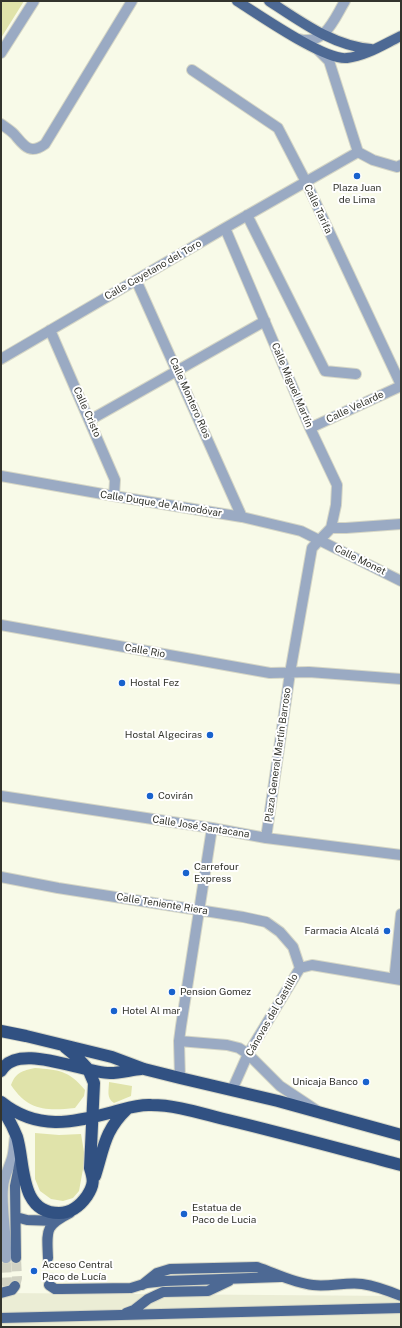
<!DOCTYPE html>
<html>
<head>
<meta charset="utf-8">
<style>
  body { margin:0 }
  #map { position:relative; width:402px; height:1328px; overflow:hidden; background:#f8fae8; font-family:"Public Sans",sans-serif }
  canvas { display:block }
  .frame { position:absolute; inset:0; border:2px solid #33342d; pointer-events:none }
</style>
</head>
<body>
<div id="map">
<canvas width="402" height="1328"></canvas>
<div class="frame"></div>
</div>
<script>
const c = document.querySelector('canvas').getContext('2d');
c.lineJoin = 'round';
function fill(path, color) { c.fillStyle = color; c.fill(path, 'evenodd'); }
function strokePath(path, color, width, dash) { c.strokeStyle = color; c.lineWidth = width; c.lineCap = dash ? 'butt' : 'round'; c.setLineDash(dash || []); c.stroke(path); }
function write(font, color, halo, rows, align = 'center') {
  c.font = font + ' "Public Sans",sans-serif'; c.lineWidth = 4; c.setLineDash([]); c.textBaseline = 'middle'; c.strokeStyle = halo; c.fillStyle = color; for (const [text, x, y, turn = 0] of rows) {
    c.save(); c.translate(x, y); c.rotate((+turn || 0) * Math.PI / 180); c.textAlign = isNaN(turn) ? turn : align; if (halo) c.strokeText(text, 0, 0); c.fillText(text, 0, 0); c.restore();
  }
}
fill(new Path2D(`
  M1 1293 401 1296V1327H1Z`), '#ebedd5');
fill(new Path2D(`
  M1 1H24L1 38Z
  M35 1068C58 1070 69 1070 85 1090L84 1096 75 1108C47 1111 28 1111 11 1085 16 1072 22 1071 35 1068Z
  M109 1082 132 1086 131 1096 114 1103C106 1098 109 1090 109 1082Z
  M35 1133 59 1135 81 1134 85 1158 79 1191 73 1198 63 1201 51 1199 40 1191 35 1179Z`), '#e0e3aa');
strokePath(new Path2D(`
  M5 1287 7 1283 6 1258`), '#d1d2c3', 10, [10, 5]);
strokePath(new Path2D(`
  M48 1258 49 1285
  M15 1286 17 1278 16 1258`), '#d1d2c3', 10, [10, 5]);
const minor = new Path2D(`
  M299 39C325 46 334 19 345 1
  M318 50 329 61 358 152 373 160 397 167 401 165
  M1 53 34 1
  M192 70 278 128 306 182 401 385
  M1 124C5 127 10 130 14 134 23 144 29 156 45 144L132 1
  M247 215 325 371 356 374
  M225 228 310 428 337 485 336 505 331 528 312 548 290 673 266 838
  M136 280 242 517
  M50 330 115 480 114 496
  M1 359 225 228 358 152
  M90 420 265 321
  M310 428 401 386
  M1 476 114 496 242 517 301 531 401 581
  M331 528H346L401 524
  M1 625 270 673 309 672 401 679
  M1 796 212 828 266 838 401 855
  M1 877 58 888 243 917 266 922 280 932 293 947 300 968
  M401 914 395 972 401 973
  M179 1041 227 1045 239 1048 248 1054 280 1086 316 1110
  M180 1078 179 1041 181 1026 212 828
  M232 1090 248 1054 300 968 312 965 401 980
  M6 1258C7 1234 1 1211 3 1187 4 1176 9 1168 12 1158 14 1151 14 1143 15 1136`);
const major = new Path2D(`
  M237 1C258 14 325 61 347 58 366 56 384 44 401 36
  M269 1C300 21 333 46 371 49
  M16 1217 27 1220 56 1221
  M16 1258 15 1186 20 1161
  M48 1258C47 1231 44 1226 70 1213
  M49 1285 55 1289H61L131 1288 147 1283 165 1281 280 1277
  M142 1285 157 1273 170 1269 257 1267C275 1273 293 1283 313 1285 329 1287 346 1282 362 1284 376 1286 389 1291 401 1296
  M1 1293 12 1290 15 1286
  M126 1313 134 1310 148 1299 163 1292 208 1291 229 1281
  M1 1318 401 1308`);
const highway = new Path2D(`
  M1 1031 26 1036 112 1057 144 1069 180 1078 278 1101 401 1135
  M1 1071C17 1041 82 1073 110 1073 120 1073 131 1070 141 1069
  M1 1102C37 1131 72 1123 113 1112 125 1109 138 1104 151 1105 177 1105 203 1114 228 1120 286 1134 344 1150 401 1165
  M1 1107C7 1116 13 1127 17 1137 25 1163 19 1213 59 1213 71 1213 80 1206 87 1196 94 1185 94 1180 90 1168L94 1083 88 1069 76 1056 65 1047
  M95 1176C104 1148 104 1131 127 1109`);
strokePath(minor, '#d5d6c6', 12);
strokePath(major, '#d5d6c6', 12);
strokePath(highway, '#d5d6c6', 14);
strokePath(minor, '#9aaac3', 10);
strokePath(major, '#4d6994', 10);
strokePath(highway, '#315182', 12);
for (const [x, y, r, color] of [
  [357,176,4,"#1862cd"],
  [122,683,4,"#1862cd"],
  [210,735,4,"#1862cd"],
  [150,796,4,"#1862cd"],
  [186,873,4,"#1862cd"],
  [387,931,4,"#1862cd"],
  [172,992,4,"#1862cd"],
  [114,1011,4,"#1862cd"],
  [366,1082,4,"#1862cd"],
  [184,1214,4,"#1862cd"],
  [34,1271,4,"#1862cd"]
]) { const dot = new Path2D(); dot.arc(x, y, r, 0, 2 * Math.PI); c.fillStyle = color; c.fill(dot); strokePath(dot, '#fff', 1.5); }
write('10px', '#33342d', '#fff', [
  ["Plaza Juan",357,188,"center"],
  ["de Lima",357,200,"center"],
  ["Hostal Fez",130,683],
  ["Hostal Algeciras",202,735,"right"],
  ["Covirán",158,796],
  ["Carrefour",194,867],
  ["Express",194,879],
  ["Farmacia Alcalá",379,931,"right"],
  ["Pension Gomez",180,992],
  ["Hotel Al mar",122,1011],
  ["Unicaja Banco",358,1082,"right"],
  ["Estatua de",192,1208],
  ["Paco de Lucia",192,1220],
  ["Acceso Central",42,1265],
  ["Paco de Lucía",42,1277]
], 'left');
write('10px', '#33342d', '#fff', [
  ["Calle Tarifa",318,209,65],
  ["Calle Cayetano del Toro",153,270,-30],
  ["Calle Miguel Martín",292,385,67],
  ["Calle Montero Ríos",190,398,66],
  ["Calle Velarde",355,407,-25],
  ["Calle Cristo",87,412,66],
  ["Calle Duque de Almodóvar",161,504,9],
  ["Calle Monet",360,560,26],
  ["Calle Rio",145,651,10],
  ["Plaza General Martín Barroso",278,755,-82],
  ["Calle José Santacana",201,827,9],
  ["Calle Teniente Riera",162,904,9],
  ["Cánovas del Castillo",272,1015,-60]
]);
</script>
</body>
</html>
